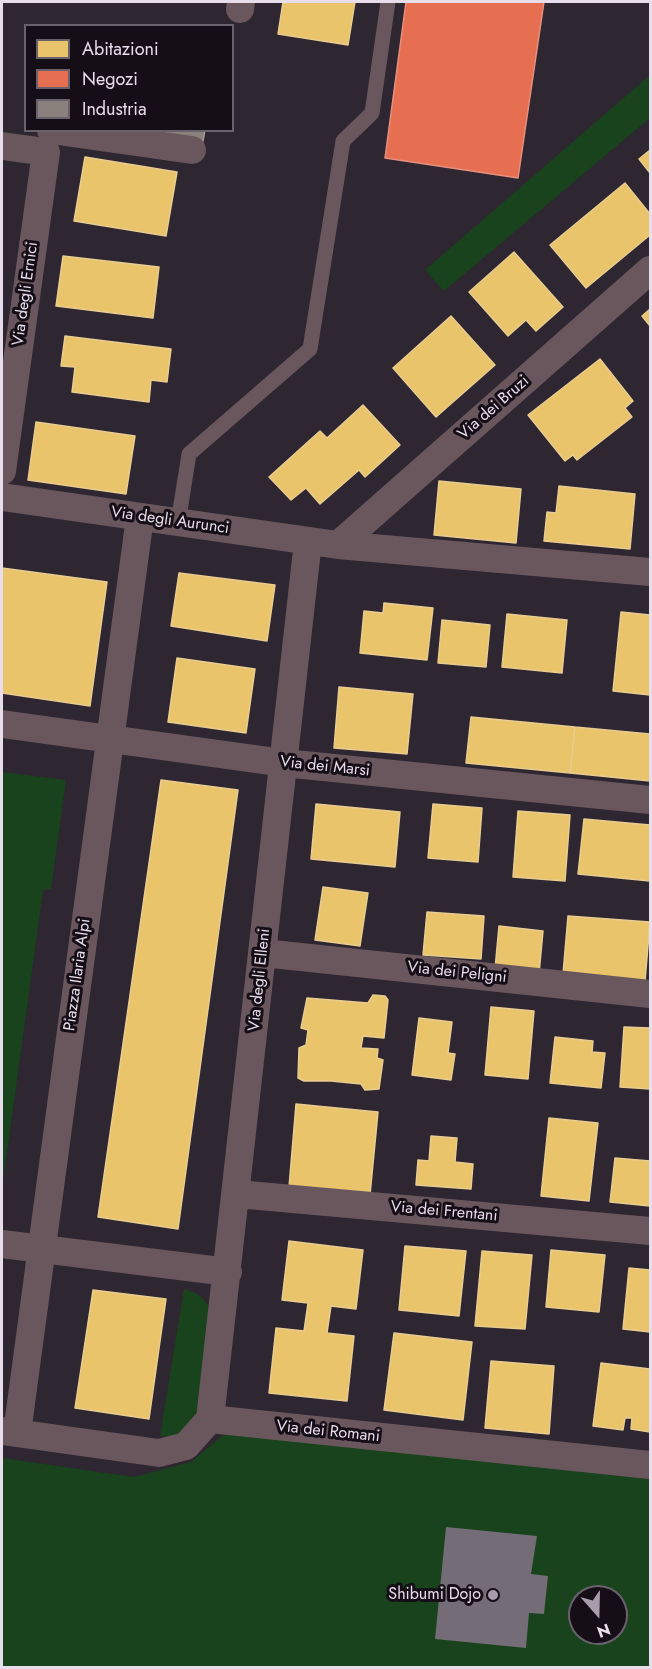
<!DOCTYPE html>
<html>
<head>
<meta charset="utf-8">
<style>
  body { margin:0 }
  #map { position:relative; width:652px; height:1669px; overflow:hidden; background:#2e2630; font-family:Jost,sans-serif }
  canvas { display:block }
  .frame { position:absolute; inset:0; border:3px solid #e8ddeb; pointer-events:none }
  .legend { position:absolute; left:24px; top:24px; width:210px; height:108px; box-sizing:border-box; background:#150e17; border:2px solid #69616c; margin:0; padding:8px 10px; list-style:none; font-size:18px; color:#e8ddeb }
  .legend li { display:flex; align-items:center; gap:12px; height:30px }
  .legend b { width:30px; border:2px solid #69616c }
  .north { position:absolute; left:568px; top:1585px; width:60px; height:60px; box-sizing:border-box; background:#150e17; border:2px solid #69616c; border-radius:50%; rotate:160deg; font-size:16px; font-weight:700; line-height:24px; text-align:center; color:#e8ddeb }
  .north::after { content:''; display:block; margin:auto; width:21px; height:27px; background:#a79daa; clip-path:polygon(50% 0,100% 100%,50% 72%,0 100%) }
</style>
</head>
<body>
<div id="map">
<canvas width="652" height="1669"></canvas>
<div class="frame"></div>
<ul class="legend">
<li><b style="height:16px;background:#e9c46a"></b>Abitazioni</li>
<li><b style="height:16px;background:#e76f51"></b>Negozi</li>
<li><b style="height:16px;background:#8a817c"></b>Industria</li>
</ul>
<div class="north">N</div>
</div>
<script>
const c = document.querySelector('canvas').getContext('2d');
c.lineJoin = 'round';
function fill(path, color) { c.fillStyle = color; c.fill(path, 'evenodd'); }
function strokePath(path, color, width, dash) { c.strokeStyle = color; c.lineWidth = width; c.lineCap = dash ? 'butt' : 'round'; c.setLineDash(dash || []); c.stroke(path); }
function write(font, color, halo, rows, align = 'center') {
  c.font = font + ' Jost,sans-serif'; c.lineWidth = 6; c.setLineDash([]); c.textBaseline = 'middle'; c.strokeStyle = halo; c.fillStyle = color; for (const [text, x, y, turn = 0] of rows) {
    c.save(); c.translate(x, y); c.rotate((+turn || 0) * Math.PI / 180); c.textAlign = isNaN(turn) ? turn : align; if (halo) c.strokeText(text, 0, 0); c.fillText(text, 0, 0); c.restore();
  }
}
fill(new Path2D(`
  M650 75V118L444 291 425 270Z
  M2 772 66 780 51 889 43 890 2 1189Z
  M184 1289C198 1293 206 1298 211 1312L201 1421C190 1433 176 1438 160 1436Z
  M229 1430 650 1473V1667L2 1668V1458L134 1477 191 1462ZM580 1597H616V1633H580Z`), '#18431c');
const homes = new Path2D(`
  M283 2H355L348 45 278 34Z
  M650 150V173L639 159Z
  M85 157 177 172 166 236 74 221Z
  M625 183 650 214V235L586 288 550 245Z
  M514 252 563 307 536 331 526 320 508 336 469 292Z
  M63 256 159 267 153 318 56 306Z
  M650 309V326L642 316Z
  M451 316 495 365 436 417 393 368Z
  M65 336 171 349 167 382 151 380 149 402 72 392 75 367 61 366Z
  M600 359 633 401 625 408 632 417 577 460 573 455 565 461 528 415Z
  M363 405 400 445 365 477 359 470 320 504 306 488 291 500 269 477 320 431 327 438Z
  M36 422 135 436 126 494 28 480Z
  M439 481 521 489 516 543 434 535Z
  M559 486 635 494 630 549 544 541 547 512 556 513Z
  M2 568 107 582 90 706 2 693Z
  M179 573 275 585 267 641 171 626Z
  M384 603 433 608 427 660 360 653 364 611 383 613Z
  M621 612 650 615V695L613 691Z
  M507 614 567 620 562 673 502 667Z
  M442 620 490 625 486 667 438 663Z
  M177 658 255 669 246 733 168 722Z
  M339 687 413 694 407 754 334 748Z
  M471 717 575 727 570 773 466 763Z
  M575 727 650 734V781L570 773Z
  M161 780 238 790 178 1229 98 1217Z
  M316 804 400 812 395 867 311 859Z
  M433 804 482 808 478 862 428 858Z
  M518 811 570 815 565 881 513 877Z
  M584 819 650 825V881L578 874Z
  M323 887 368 893 360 946 315 940Z
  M427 912 484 916 481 959 423 955Z
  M568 916 650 922 645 981 563 974Z
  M499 926 543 931 539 974 495 969Z
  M373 995 385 996 388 1000 384 1038 363 1036 361 1048 378 1049 377 1058 383 1060 379 1089 365 1090 361 1084 331 1081H304L298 1078 299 1048 306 1045 308 1030 301 1028 307 998 368 1003Z
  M491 1007 534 1011 528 1079 485 1075Z
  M419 1018 452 1022 448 1053 455 1054 451 1080 412 1075Z
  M624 1027 650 1028V1089L620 1087Z
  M555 1037 593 1041 592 1052 605 1053 601 1088 550 1083Z
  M296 1104 378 1112 370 1195 289 1187Z
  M549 1118 598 1123 589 1201 541 1196Z
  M431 1136 457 1138 455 1162 473 1164 471 1189 416 1185 418 1160 429 1161Z
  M615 1158 650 1161V1206L610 1202Z
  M289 1241 363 1250 356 1309 331 1306 327 1333 354 1336 347 1401 269 1393 276 1328 304 1331 308 1303 282 1300Z
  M405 1246 466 1251 459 1316 399 1310Z
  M551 1250 605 1255 599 1312 546 1307Z
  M482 1251 532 1255 525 1329 475 1326Z
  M629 1268 650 1270V1332L623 1329Z
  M93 1290 166 1299 149 1419 75 1408Z
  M394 1333 472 1342 463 1420 384 1410Z
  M491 1361 554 1366 549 1434 485 1428Z
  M601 1363 650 1369V1432L631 1429 632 1418H625L623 1430 593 1426Z`);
fill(homes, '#e9c46a');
strokePath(homes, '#e9cc91', 1.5);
const shops = new Path2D(`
  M406 2H544L518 178 385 158Z`);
fill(shops, '#e76f51');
strokePath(shops, '#e7907f', 1.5);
const industry = new Path2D(`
  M166 130H205L202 146 164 140Z`);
fill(industry, '#8a817c');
strokePath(industry, '#a69d9d', 1.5);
fill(new Path2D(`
  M446 1527 537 1536 531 1574 548 1576 544 1614 529 1613 526 1648 435 1639Z`), '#746c76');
strokePath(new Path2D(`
  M178 523 189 454 310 349 343 141 372 113 388 2`), '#69575d', 15);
strokePath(new Path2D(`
  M240 9 241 2
  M51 130 192 150
  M2 146 46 152 2 471
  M2 497 338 545 650 572
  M338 545 650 270
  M2 724 284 763 650 800
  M263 953 650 994
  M237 1194 650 1231
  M2 1244 228 1272
  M210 1419 308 541
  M210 1419 650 1465
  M2 1431 159 1453 186 1446 210 1419
  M17 1433 140 517`), '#69575d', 28);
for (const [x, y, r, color] of [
  [493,1595,6,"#a79daa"]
]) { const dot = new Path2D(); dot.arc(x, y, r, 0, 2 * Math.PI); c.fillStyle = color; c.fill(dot); strokePath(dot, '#150e17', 2); }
write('16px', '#e8ddeb', '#150e17', [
  ["Via degli Ernici",26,294,-82],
  ["Via dei Bruzi",494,408,-41],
  ["Via degli Aurunci",170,521,8],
  ["Via dei Marsi",325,767,6],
  ["Via dei Peligni",457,973,6],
  ["Piazza Ilaria Alpi",78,975,-82],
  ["Via degli Elleni",260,980,-84],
  ["Via dei Frentani",444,1212,5],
  ["Via dei Romani",328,1432,6]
]);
write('16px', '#e8ddeb', '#150e17', [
  ["Shibumi Dojo",481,1595]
], 'right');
</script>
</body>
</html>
